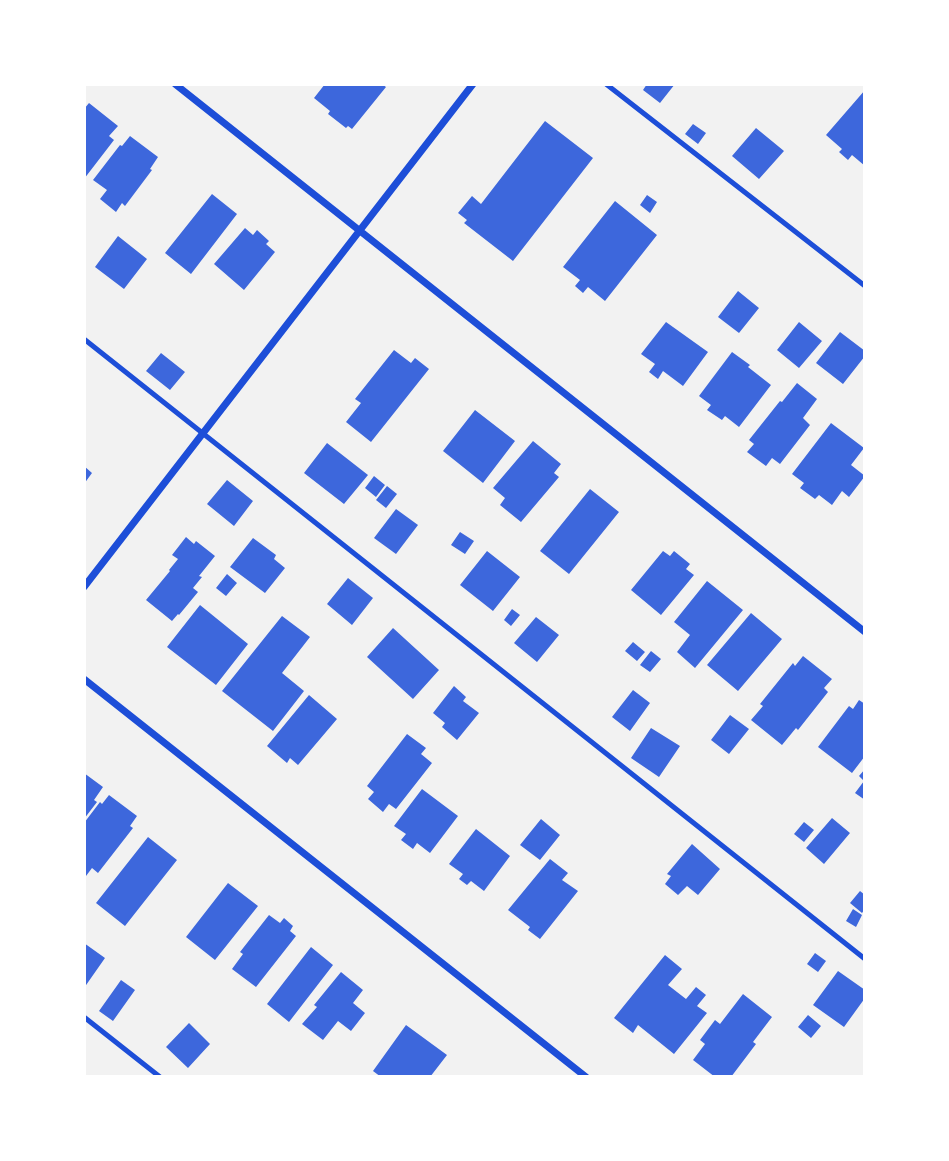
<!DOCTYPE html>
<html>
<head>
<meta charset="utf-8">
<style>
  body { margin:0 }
  #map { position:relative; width:949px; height:1161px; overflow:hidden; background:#f2f2f2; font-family:"Public Sans",sans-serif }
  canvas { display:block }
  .frame { position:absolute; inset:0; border:86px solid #fff; pointer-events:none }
</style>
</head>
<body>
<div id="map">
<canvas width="949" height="1161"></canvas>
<div class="frame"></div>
</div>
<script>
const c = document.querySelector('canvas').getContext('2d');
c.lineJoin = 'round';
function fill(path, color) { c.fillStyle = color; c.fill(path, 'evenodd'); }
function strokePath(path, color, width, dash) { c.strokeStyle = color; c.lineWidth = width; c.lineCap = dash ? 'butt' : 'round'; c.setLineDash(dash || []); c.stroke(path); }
fill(new Path2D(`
  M325 84H382L386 87 352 129 348 126 346 128 328 114 330 111 314 98Z
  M647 84H675L660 103 643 90Z
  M865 90V166L852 155 848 160 839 152 842 149 826 135Z
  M89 103 118 126 109 136 114 140 84 179V109Z
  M545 121 593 158 513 261 464 223 467 220 458 213 472 196 481 204Z
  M693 124 706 133 698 144 685 134Z
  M756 128 784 151 759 179 732 156Z
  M130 136 158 157 150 169 152 170 125 206 122 203 116 212 100 199 107 190 93 180 120 145 122 146Z
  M212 194 237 214 191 274 165 253Z
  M647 195 657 202 650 213 640 205Z
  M615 201 657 235 605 301 588 287 583 293 575 286 580 280 563 267Z
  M245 228 253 235 257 230 269 241 266 244 275 252 244 290 214 264Z
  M118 236 147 259 124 289 95 267Z
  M738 291 759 308 739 333 718 317Z
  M666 322 708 352 683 386 663 371 658 379 649 372 655 364 641 354Z
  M799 322 822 341 799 368 777 350Z
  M840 332 865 351V356L843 384 816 363Z
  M394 350 411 363 415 358 429 369 371 442 346 422 361 403 355 399Z
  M732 352 750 365 748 367 771 385 739 427 725 416 722 420 707 410 711 405 699 396Z
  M161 353 185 372 170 390 146 371Z
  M797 383 817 399 803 418 810 425 780 464 772 458 766 466 747 452 754 444 749 440 780 401 782 402Z
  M475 410 515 441 483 483 443 451Z
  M831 423 864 448 851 465 865 476 849 497 842 491 832 505 819 495 815 499 800 488 804 483 792 474Z
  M533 441 561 464 554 473 559 477 521 522 500 505 505 498 493 488Z
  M327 443 368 475 344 504 304 473Z
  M84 466 92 473 84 484Z
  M374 476 385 485 376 497 365 488Z
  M227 480 253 501 234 526 207 504Z
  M387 486 397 494 386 508 376 500Z
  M590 489 619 512 569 574 540 551Z
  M396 509 418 525 396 554 374 538Z
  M460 532 474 541 465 554 451 545Z
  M186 537 194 544 196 541 215 556 199 576 202 577 193 588 198 592 179 615 178 614 172 621 146 600 170 571 169 570 178 559 172 555Z
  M253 538 276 555 274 559 285 568 265 593 230 567Z
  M487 551 520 577 493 611 460 585Z
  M663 551 670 556 674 551 690 564 686 569 694 575 661 615 631 590Z
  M227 574 237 583 226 596 216 588Z
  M348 578 373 598 352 625 327 604Z
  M707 581 743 610 695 668 677 652 690 635 674 622Z
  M200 605 248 644 216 685 167 647Z
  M512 609 520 615 511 626 504 620Z
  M751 613 782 639 738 691 707 665Z
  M282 616 310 637 282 673 304 691 273 731 222 691Z
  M536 617 559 635 537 662 514 643Z
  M393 628 439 670 413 699 367 657Z
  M633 642 645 652 637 661 625 651Z
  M651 651 661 659 650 672 640 665Z
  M803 656 832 679 824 688 828 692 798 730 796 728 782 745 751 720 763 706 760 704 793 663 795 666Z
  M454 686 466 697 463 701 479 713 457 740 442 727 445 723 433 713Z
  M633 690 650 703 630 731 612 717Z
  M309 695 337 719 298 765 290 758 287 763 267 746Z
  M859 700 865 704V756L852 773 818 747 849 706 853 709Z
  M730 715 749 729 729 754 711 740Z
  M651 728 680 746 659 777 631 758Z
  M407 734 426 748 421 754 432 763 396 809 389 804 383 812 368 799 374 792 367 786Z
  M865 769V800L855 793 864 781 859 776Z
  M84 773 103 787 94 800 97 802 84 819Z
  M422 789 458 816 430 853 417 843 413 849 401 840 406 834 394 826Z
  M109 795 137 816 130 826 133 828 98 873 92 868 86 876 84 875V823L100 802 102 804Z
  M832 818 850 833 824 864 806 848Z
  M541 819 560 835 540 860 520 845Z
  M804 822 814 830 804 842 794 834Z
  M476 829 510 856 484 891 471 881 467 885 459 879 463 874 449 864Z
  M148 837 177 860 125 926 96 903Z
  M692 844 720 869 698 895 687 886 678 895 665 884 671 876 667 874Z
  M550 859 568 873 562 880 578 891 540 939 528 930 530 927 508 910Z
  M228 883 258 906 215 960 186 937Z
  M860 891 865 895V909L862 913 850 903Z
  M853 909 862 915 856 927 846 921Z
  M269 915 280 923 284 918 293 926 290 931 296 936 256 987 232 969 243 954 240 952Z
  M84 943 105 958 84 988Z
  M311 947 333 965 289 1022 267 1004Z
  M815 953 826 961 818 972 807 964Z
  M665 955 682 969 668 985 686 999 696 987 706 995 697 1006 707 1013 674 1054 638 1025 633 1033 614 1018Z
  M838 971 865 990V998L844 1027 813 1005Z
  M341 972 363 990 353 1003 365 1013 351 1031 338 1021 323 1040 302 1024 317 1007 314 1005Z
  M121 980 135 990 113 1021 99 1011Z
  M743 994 772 1017 753 1042 756 1044 731 1077H715L693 1060 705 1044 700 1040 715 1020 720 1024Z
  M808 1015 821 1026 811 1038 798 1027Z
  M189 1023 210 1044 188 1068 166 1047Z
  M406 1025 447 1055 430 1077H381L373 1071Z`), '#3d67dc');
strokePath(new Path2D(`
  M606 84 865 286
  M84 339 865 959
  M84 1017 160 1077`), '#1d4ed8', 5);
strokePath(new Path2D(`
  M175 84 865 632
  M84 587 473 84
  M84 679 586 1077`), '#1d4ed8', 7);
</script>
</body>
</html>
